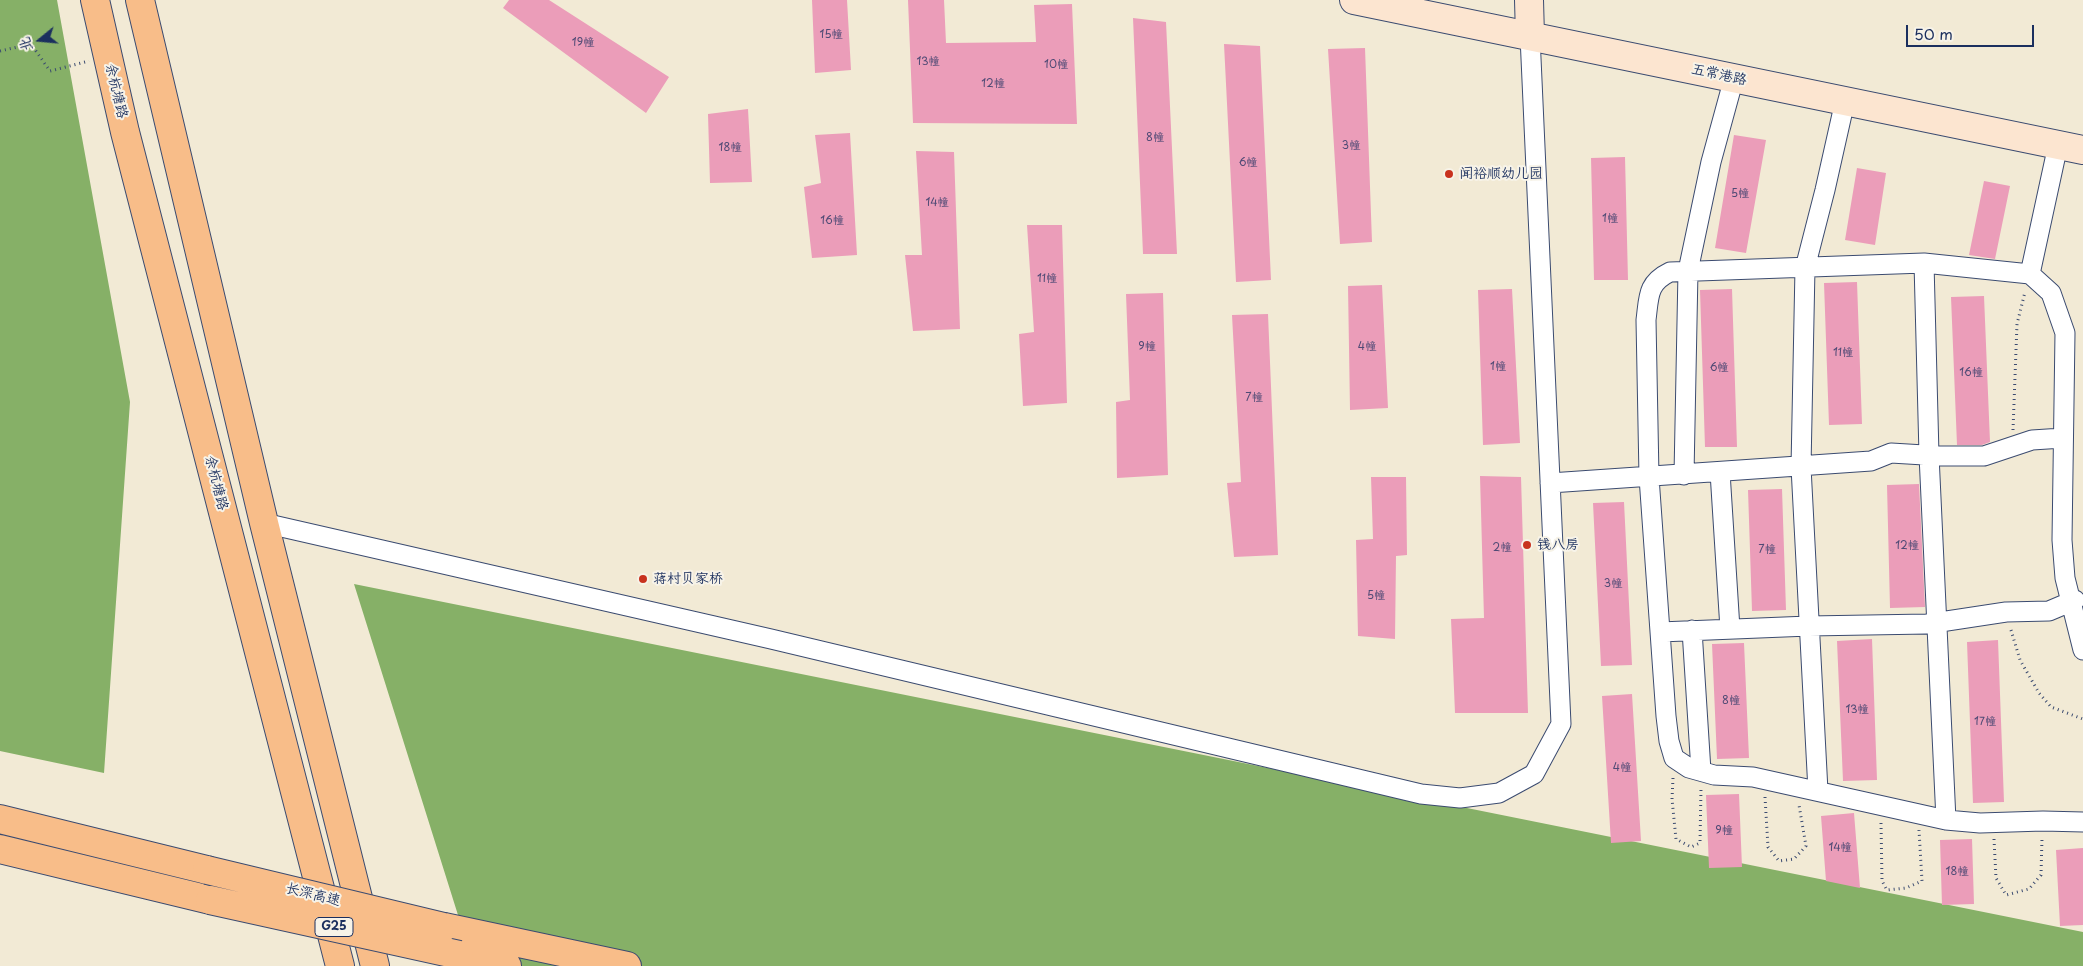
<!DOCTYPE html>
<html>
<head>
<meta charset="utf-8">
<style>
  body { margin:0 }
  #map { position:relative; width:2083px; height:966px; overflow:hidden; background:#f2ead5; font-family:"Playpen Sans","LXGW WenKai TC",sans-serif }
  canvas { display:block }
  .north { position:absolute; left:15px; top:15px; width:50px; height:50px; -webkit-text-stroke:4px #f7f3e8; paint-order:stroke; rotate:253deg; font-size:14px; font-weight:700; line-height:20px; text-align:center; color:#1b2f5e }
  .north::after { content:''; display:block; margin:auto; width:18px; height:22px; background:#1b2f5e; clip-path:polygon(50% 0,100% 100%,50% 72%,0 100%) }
  .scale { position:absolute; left:1906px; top:25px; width:128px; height:22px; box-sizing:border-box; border:2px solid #1b2f5e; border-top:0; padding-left:6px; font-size:15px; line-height:18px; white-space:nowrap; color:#1b2f5e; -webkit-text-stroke:4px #f7f3e8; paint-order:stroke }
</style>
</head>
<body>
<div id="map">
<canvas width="2083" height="966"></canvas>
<div class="north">北</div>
<div class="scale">50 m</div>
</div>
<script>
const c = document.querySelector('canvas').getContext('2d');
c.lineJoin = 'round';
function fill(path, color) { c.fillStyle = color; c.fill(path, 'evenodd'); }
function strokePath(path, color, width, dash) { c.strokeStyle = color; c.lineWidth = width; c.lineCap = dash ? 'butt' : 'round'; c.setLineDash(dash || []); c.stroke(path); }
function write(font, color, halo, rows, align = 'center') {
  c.font = font + ' "Playpen Sans","LXGW WenKai TC",sans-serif'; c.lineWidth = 4; c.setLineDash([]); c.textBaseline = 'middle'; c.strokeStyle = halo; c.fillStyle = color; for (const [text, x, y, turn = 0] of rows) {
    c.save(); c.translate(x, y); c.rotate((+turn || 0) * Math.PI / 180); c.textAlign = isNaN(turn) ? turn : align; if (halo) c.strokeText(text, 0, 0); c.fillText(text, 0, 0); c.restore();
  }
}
fill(new Path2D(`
  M0 0H57L130 402 104 773 0 751Z
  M354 584 2083 932V966H474Z`), '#86b067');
fill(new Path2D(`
  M509 0H549L669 77 646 113 503 8Z
  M812 0H847L851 70 815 73Z
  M908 0H944L946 43 1036 42 1034 5 1072 4 1077 124 913 123Z
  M1133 18 1166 22 1177 254H1143Z
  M1224 44 1260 46 1271 280 1236 282Z
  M1365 48 1372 242 1340 244 1328 49Z
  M748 109 752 182 710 183 708 114Z
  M850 133 857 255 812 258 804 187 821 183 815 135Z
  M1734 135 1766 140 1746 253 1715 248Z
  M916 151 954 152 960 329 913 331 905 255H922Z
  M1625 157 1628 280H1594L1591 158Z
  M1857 168 1886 173 1875 245 1845 240Z
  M1984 181 2010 186 1995 259 1969 255Z
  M1027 225H1062L1067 403 1023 406 1019 334 1034 332Z
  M1857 282 1862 424 1829 425 1824 283Z
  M1382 285 1388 408 1350 410 1348 286Z
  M1512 289 1520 443 1483 445 1478 290Z
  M1732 289 1737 447H1705L1700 290Z
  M1163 293 1168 475 1117 478 1116 402 1130 400 1126 294Z
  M1984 296 1990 442 1982 445H1957L1951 297Z
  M1268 314 1278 555 1234 557 1227 483 1241 482 1232 315Z
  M1480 476 1521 477 1528 713H1455L1451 619 1484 618Z
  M1371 477H1406L1407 555 1396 556 1395 639 1358 636 1356 540 1373 539Z
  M1919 484 1925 607 1890 608 1887 485Z
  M1782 489 1786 610 1752 611 1748 490Z
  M1624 502 1632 665 1601 666 1593 503Z
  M1872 639 1877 780 1843 781 1837 641Z
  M1998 640 2004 802 1973 803 1967 642Z
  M1744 643 1749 758 1717 759 1712 644Z
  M1632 694 1641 841 1611 843 1602 696Z
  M1739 794 1742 867 1709 868 1706 795Z
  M1854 813 1860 888 1826 881 1821 816Z
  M1972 839 1974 904 1942 905 1940 840Z
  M2083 848V925L2060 926 2056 850Z`), '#eb9db9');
const street = new Path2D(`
  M1924 263 1929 455 1946 820
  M2030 274 2058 145
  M1720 472 1730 629
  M1684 475 1688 271 1711 162 1734 78
  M1550 483 1871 461 1891 453 1941 456H1984L2032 440 2063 438
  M264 523 771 639 1421 794 1460 798 1499 793 1534 774 1561 724 1530 36
  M1692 630 1701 771
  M1660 632 1809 626 1927 624 2006 612 2049 611 2075 600
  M2083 650 2065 578 2062 540 2065 333 2051 293 2030 274 1924 263 1670 272C1647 283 1649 297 1646 320L1649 477 1666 716 1669 741 1674 758 1689 768 1714 775 1753 777 1946 820 1980 823 2043 821 2083 822
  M1818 791 1801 467 1805 268 1825 190 1845 101`);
const secondary = new Path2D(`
  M1354 0 2083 150
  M1529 0 1530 36`);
const primary = new Path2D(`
  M95 0 125 132 340 966
  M140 0 264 523 375 966`);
const highway = new Path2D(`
  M0 819 207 870
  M0 849 210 900
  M444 927 627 966
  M459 955 507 966`);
strokePath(street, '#3b4b70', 21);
strokePath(secondary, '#3b4b70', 30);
strokePath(primary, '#3b4b70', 30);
strokePath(highway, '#3b4b70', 30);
strokePath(new Path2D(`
  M0 51 31 44 50 71 89 61
  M2013 430 2017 324 2025 292
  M2011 630 2020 660 2039 693 2051 707 2083 719
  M1673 778 1672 799 1676 839 1691 847 1700 843 1701 788
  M1765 797 1768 847 1779 861 1794 859 1806 846 1799 805
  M1881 823 1882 881 1887 890 1906 888 1922 881 1919 830
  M1994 839 1996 878 2006 895 2029 889 2041 875 2042 838`), '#3b4b70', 3, [1, 4]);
strokePath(street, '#fff', 19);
strokePath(secondary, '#fce5d0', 28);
strokePath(primary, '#f8bd89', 28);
strokePath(highway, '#f8bd89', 28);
const highwayBridge = new Path2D(`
  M207 870 444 927
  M210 900 459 955`);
strokePath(highwayBridge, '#3b4b70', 30, []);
strokePath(highwayBridge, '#f8bd89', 28);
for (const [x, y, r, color] of [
  [1449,174,5,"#c8321e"],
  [1527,545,5,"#c8321e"],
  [643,579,5,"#c8321e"]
]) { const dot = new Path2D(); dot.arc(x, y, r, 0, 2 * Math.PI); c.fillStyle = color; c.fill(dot); strokePath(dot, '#f7f3e8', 2); }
write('11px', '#4f4a75', null, [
  ["15幢",831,35],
  ["19幢",583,43],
  ["13幢",928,62],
  ["10幢",1056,65],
  ["12幢",993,84],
  ["8幢",1155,138],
  ["3幢",1351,146],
  ["18幢",730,148],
  ["6幢",1248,163],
  ["5幢",1740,194],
  ["14幢",937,203],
  ["1幢",1610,219],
  ["16幢",832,221],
  ["11幢",1047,279],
  ["9幢",1147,347],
  ["4幢",1367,347],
  ["11幢",1843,353],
  ["1幢",1498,367],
  ["6幢",1719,368],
  ["16幢",1971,373],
  ["7幢",1254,398],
  ["12幢",1907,546],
  ["2幢",1502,548],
  ["7幢",1767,550],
  ["3幢",1613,584],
  ["5幢",1376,596],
  ["8幢",1731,701],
  ["13幢",1857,710],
  ["17幢",1985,722],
  ["4幢",1622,768],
  ["9幢",1724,831],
  ["14幢",1840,848],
  ["18幢",1957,872]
]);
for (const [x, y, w] of [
  [334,927,38]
]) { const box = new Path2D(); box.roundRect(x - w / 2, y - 9.5, w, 19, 4); c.fillStyle = '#f7f3e8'; c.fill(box); strokePath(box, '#1b2f5e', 1); }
write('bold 12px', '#1b2f5e', null, [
  ["G25",334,927]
]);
write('14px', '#1b2f5e', '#f7f3e8', [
  ["五常港路",1719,75,12],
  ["余杭塘路",116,91,77],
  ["余杭塘路",216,483,76],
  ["长深高速",313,895,14]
]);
write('14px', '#1b2f5e', '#f7f3e8', [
  ["闻裕顺幼儿园",1459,174],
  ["钱八房",1537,545],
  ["蒋村贝家桥",653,579]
], 'left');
</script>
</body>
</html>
